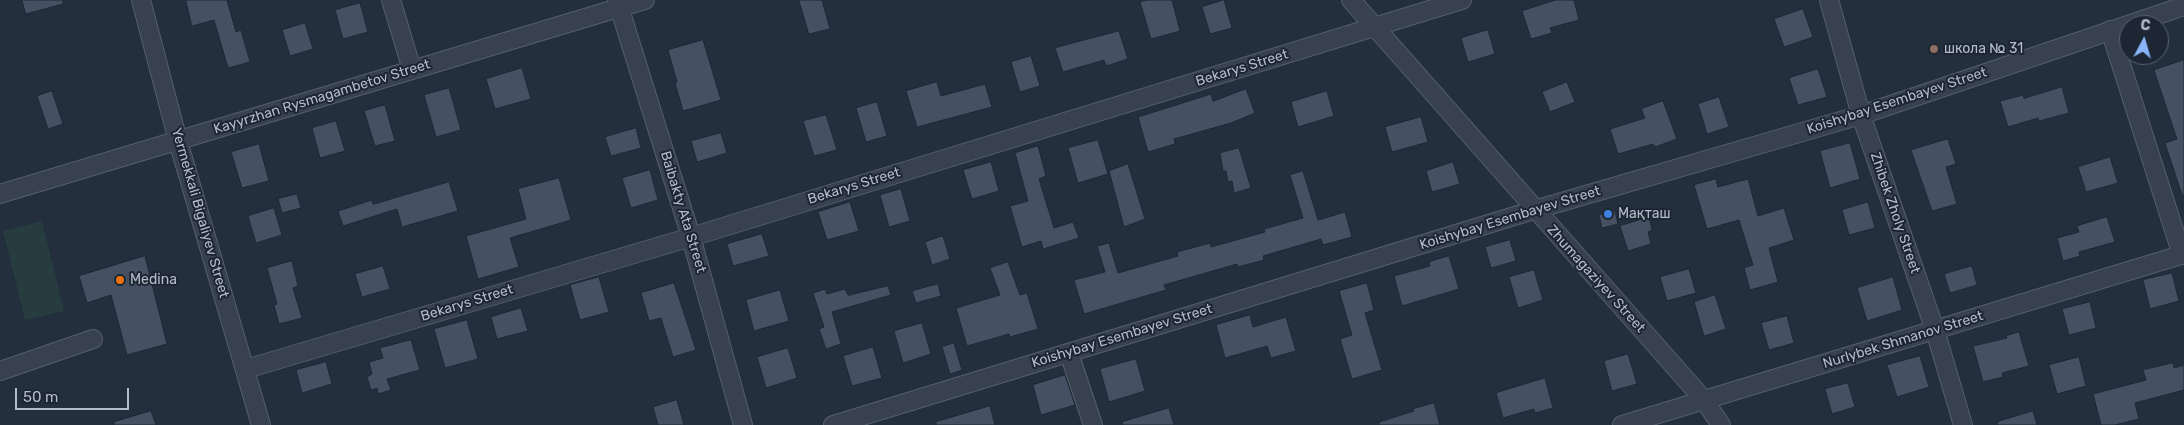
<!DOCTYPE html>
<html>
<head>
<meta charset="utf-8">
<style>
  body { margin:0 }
  #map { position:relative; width:2184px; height:425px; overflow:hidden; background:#242f3e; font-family:Rubik,sans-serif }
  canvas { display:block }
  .north { position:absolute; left:2119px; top:15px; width:50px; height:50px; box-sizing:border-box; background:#1d2633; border:1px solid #59626f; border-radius:50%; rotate:6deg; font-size:14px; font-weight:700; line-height:20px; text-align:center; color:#b4bcc9 }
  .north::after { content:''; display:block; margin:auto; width:18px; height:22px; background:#8ab4f8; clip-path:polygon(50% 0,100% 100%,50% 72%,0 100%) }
  .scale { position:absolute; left:15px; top:388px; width:114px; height:22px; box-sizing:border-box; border:2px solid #b4bcc9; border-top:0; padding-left:6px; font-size:15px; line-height:18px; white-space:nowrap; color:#b4bcc9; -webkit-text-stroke:4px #1d2633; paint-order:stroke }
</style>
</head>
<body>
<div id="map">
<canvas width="2184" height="425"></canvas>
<div class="north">С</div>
<div class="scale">50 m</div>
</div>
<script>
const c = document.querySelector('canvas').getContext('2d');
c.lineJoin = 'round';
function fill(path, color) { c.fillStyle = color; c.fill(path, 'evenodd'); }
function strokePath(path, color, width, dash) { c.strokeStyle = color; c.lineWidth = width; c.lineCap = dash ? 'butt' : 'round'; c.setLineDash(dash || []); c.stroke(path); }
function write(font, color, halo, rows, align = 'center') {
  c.font = font + ' Rubik,sans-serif'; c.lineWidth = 4; c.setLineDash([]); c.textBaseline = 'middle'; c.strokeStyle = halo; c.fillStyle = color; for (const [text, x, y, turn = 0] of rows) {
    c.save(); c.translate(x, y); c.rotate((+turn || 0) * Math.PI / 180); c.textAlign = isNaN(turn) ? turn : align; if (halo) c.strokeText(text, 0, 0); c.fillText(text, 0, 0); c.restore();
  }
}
fill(new Path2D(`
  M42 221 64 311 25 320 3 231Z`), '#263c3f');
const building = new Path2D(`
  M22 0H63V4L26 14Z
  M186 0H227L236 32 241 30 250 62 228 68 214 20 192 26Z
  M799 0H822L830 29 809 34Z
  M1147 0H1172L1180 31 1151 39 1140 2Z
  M1224 0 1232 28 1210 34 1202 7Z
  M1556 0H1574L1579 20 1550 28 1552 33 1531 39 1522 11Z
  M360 3 368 32 343 39 335 10Z
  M1803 9 1813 37 1784 47 1774 19Z
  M305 23 313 49 290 56 282 30Z
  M1488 30 1495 54 1468 62 1461 38Z
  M1119 31 1128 59 1106 66 1104 60 1063 72 1055 48Z
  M703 40 721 100 683 111 675 83 677 82 668 50Z
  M1031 56 1040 86 1020 92 1011 62Z
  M2184 60V195H2182L2165 143 2177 139 2154 70Z
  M522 68 531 99 495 109 486 79Z
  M1818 69 1827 97 1798 105 1789 78Z
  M937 82 941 96 985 84 992 107 917 127 906 91Z
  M1567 82 1575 102 1550 112 1542 92Z
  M2062 87 2069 113 2039 121 2038 118 2008 127 2000 101 2023 95 2024 98Z
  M449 88 461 130 436 137 424 95Z
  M1246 89 1255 113 1231 123 1174 139 1175 144 1148 152 1138 117 1211 94 1213 101Z
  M52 91 63 124 48 129 37 96Z
  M1327 91 1334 116 1298 127 1291 102Z
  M1719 97 1729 127 1707 134 1698 104Z
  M1663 101 1677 139 1655 147 1653 144 1618 154 1610 129 1645 118 1641 109Z
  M877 102 887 136 866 142 856 108Z
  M385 105 395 141 375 146 364 111Z
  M826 115 837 150 814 156 803 121Z
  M1421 117 1428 142 1392 152 1385 127Z
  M336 121 345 151 320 158 312 128Z
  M636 128 641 148 611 156 605 137Z
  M721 133 727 153 697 162 691 141Z
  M1948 139 1956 164 1946 167 1957 204 1932 211 1911 150Z
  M1098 140 1108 174 1078 183 1068 148Z
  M1850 143 1860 179 1830 188 1820 151Z
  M259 144 269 181 242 188 231 152Z
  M1038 146 1046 176 1039 179 1054 228 1073 222 1079 238 1043 249 1041 241 1022 247 1010 206 1028 201 1015 153Z
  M1239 148 1251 188 1234 193 1232 181 1228 182 1226 171H1223L1220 153Z
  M2110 157 2118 183 2086 192 2078 167Z
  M991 162 999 191 972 199 963 170Z
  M1453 162 1460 184 1432 192 1426 171Z
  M1128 164 1145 219 1124 227 1109 171Z
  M650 170 658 200 631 208 622 178Z
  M1303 171 1318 220 1345 212 1352 237 1323 245 1321 239 1263 256 1264 260 1238 267 1237 264 1164 285 1166 290 1084 314 1074 280 1105 272 1097 246 1109 243 1118 273 1178 256 1177 252 1210 243 1211 247 1265 232 1264 229 1303 218 1290 175Z
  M559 178 571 220 510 238 519 267 478 279 466 236 526 219 518 189Z
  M1716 179 1718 187 1748 179 1758 216 1784 208 1794 240 1769 248 1778 282 1750 290 1744 268 1753 265 1739 220 1707 229 1694 185Z
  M449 182 458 211 402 227 397 209 343 226 338 211 372 200 373 204Z
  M901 189 910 221 889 227 880 195Z
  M297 194 301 208 282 213 278 199Z
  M850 202 859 231 827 240 818 212Z
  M1868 202 1875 228 1849 235 1842 210Z
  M274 208 282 235 256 243 248 216Z
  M1615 211 1618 224 1602 228 1599 215Z
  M1649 217 1652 230 1648 232 1651 244 1628 251 1620 226Z
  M2107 217 2115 242 2079 252 2080 256 2063 261 2057 238 2079 232 2077 226Z
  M762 234 769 256 733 266 727 244Z
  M943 236 950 259 932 265 925 242Z
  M1510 240 1516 261 1491 268 1485 247Z
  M145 256 167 344 127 355 111 295 87 303 79 276Z
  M1449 256 1459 289 1402 306 1394 276 1430 266 1429 262Z
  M292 261 298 286 293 288 302 318 279 324 274 305 277 304 267 268Z
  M1008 262 1020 295 1027 293 1038 329 1010 337 1009 334 967 346 956 308 1000 295 990 268Z
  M383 266 390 289 362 297 355 274Z
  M1972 266 1977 285 1950 293 1944 274Z
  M1689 269 1696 293 1667 301 1660 277Z
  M1534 270 1543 300 1518 308 1509 277Z
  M2172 273 2179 301 2150 309 2143 280Z
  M599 277 609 312 580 320 570 285Z
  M1893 277 1902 310 1867 321 1857 288Z
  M674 283 696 350 673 357 661 318 649 321 641 293Z
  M1367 283 1374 310 1365 313 1382 370 1352 379 1340 339 1352 335 1339 291Z
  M938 284 941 296 916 303 912 291Z
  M888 286 891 295 832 312 841 344 826 349 819 329 824 327 813 293 825 289 827 294 845 289 848 295Z
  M780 290 789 321 754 331 746 300Z
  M1715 295 1726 329 1704 336 1694 302Z
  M2090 302 2096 328 2069 335 2062 309Z
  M521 308 528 331 497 339 491 317Z
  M1250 315 1253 327 1286 317 1296 351 1271 358 1267 346 1225 358 1216 325Z
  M1787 316 1794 343 1769 350 1761 323Z
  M467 320 478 359 445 368 434 329Z
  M922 323 931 354 903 363 894 331Z
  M2019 332 2029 366 2002 373 2003 377 1983 382 1973 346 2007 338 2006 336Z
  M411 340 420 370 387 379 391 390 378 394 377 388 371 390 367 377 372 374 369 362 383 358 380 348Z
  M954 343 962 370 950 374 942 347Z
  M873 347 882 378 852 386 843 356Z
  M788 348 797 378 766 388 757 357Z
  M1628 354 1637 384 1612 391 1604 361Z
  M1920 356 1929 387 1897 397 1887 365Z
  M2079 357 2086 386 2057 394 2049 365Z
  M1136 359 1145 391 1109 402 1100 369Z
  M326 362 332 384 302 393 296 370Z
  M2173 363 2174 368 2184 365V390L2135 403 2139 419 2115 425H2101L2093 394 2146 380 2143 370Z
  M1065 375 1075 405 1041 415 1033 385Z
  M1545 378 1553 408 1535 413 1534 409 1503 418 1496 393Z
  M1848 383 1855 407 1832 414 1825 389Z
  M677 400 684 425H658L653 407Z
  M1434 403 1440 425H1379V422L1414 411 1413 409Z
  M990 406 995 425H936V422Z
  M1169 408 1174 425H1123L1122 422Z
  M151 411 156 425H114V422Z
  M2033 411 2037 425H1998L1997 422Z`);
fill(building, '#455162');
strokePath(building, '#1f2835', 1);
const minor = new Path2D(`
  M141 0 178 141 261 425
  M391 0 412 70
  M617 0 691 237 743 425
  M1351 0 1704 400 1721 425
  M1829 0 1861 115 1935 330 1963 425
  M2110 30 2182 255
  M0 194 645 0
  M1069 353 1093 425
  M246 369 691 237 1462 0
  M0 371 93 339
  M833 425 1534 210 1861 115 2184 6
  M1622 425 2184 254`);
strokePath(minor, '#565f6c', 20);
strokePath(minor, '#38414e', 18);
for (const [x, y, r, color] of [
  [1934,49,5,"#8d6e63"],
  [1608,214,5,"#3f7fe0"],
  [120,280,5,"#e8710a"]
]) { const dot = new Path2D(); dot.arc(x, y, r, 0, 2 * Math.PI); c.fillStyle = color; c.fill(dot); strokePath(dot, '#1d2633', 2); }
write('14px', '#b4bcc9', '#1d2633', [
  ["школа № 31",1944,49],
  ["Мақташ",1618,214],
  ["Medina",130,280]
], 'left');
write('14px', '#b4bcc9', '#1d2633', [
  ["Bekarys Street",1242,68,-17],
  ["Kayyrzhan Rysmagambetov Street",322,97,-17],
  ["Koishybay Esembayev Street",1897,101,-18],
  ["Bekarys Street",854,186,-17],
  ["Baibakty Ata Street",683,212,73],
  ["Yermekkali Bigaliyev Street",200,213,74],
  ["Zhibek Zholy Street",1895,213,71],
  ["Koishybay Esembayev Street",1510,218,-17],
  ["Zhumagaziyev Street",1596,279,48],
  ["Bekarys Street",467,303,-17],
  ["Koishybay Esembayev Street",1122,336,-17],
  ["Nurlybek Shmanov Street",1903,340,-17]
]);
</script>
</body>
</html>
